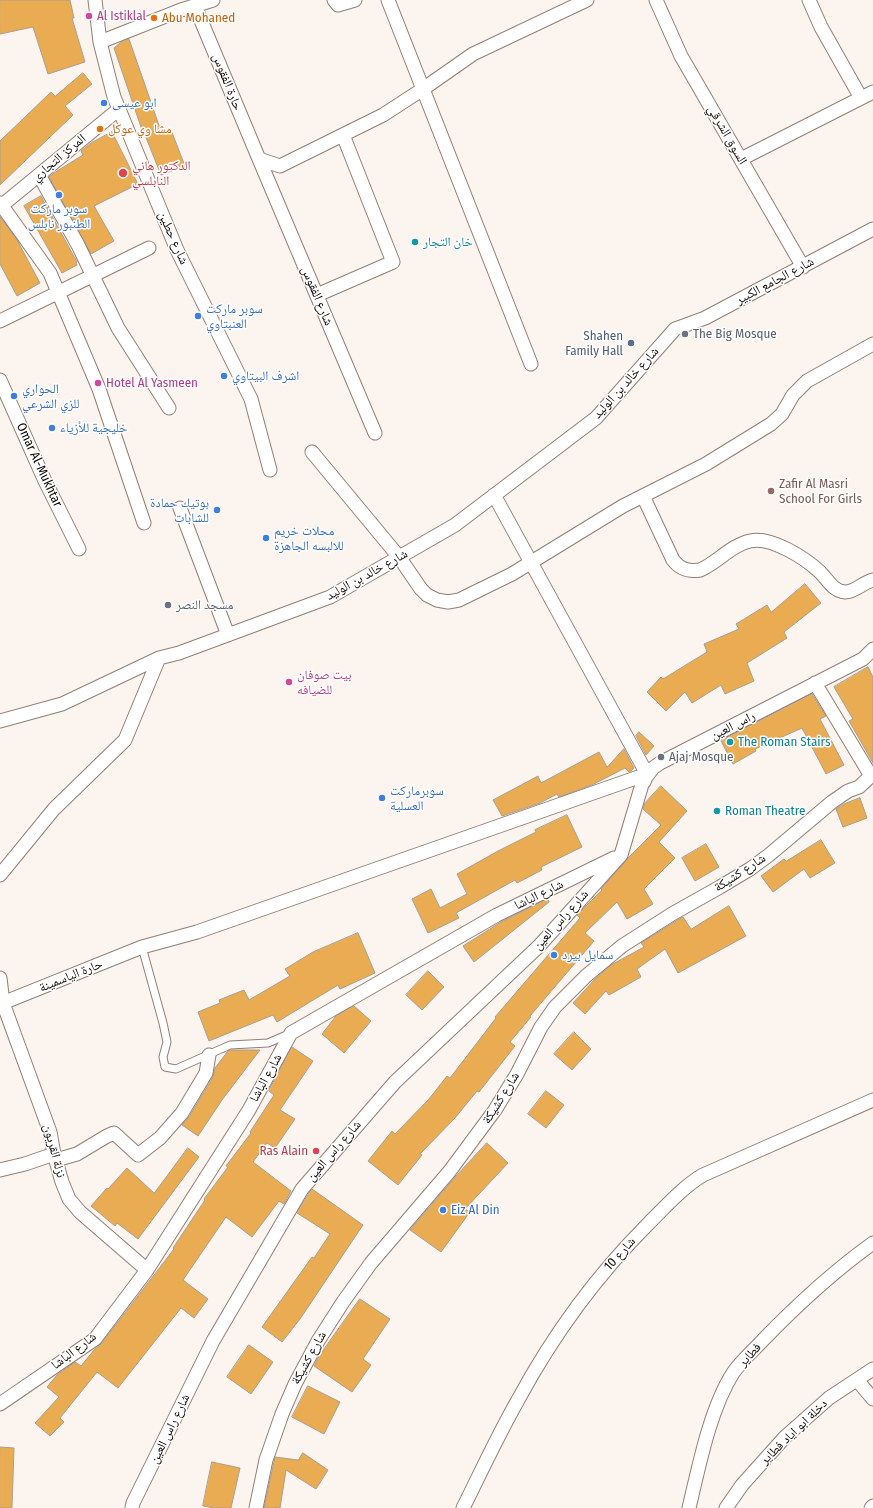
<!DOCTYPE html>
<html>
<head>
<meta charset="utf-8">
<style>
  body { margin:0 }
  canvas { display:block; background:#fcf4ef }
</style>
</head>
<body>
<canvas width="873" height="1508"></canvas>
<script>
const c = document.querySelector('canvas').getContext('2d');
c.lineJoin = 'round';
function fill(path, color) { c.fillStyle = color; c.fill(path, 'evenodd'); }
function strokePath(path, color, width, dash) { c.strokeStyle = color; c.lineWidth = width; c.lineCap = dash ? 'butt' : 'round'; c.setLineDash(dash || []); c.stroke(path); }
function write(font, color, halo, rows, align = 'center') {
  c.font = font + ' "Fira Sans Condensed","Noto Naskh Arabic",sans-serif'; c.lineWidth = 3; c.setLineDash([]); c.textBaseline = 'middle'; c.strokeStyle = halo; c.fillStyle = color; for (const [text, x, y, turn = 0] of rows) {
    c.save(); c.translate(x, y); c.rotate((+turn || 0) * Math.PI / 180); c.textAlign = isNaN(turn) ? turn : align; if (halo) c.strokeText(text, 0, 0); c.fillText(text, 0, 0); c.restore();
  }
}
const building = new Path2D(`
  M0 0H70L74 18H72L85 62 48 74 33 27 0 34Z
  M129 39 162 134 171 130 185 166 161 175 143 130H142L114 48 120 43Z
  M83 73 92 84 65 106 73 115 0 185V141L51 92 55 96Z
  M112 132 138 184 94 206 114 241 91 254 49 177 57 171 83 155 81 151 91 143Z
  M41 196 77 262 76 263 77 265 62 273 24 206Z
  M0 217 16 238 40 283 17 296 0 264Z
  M805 584 821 603 784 632 787 638 747 663 754 681 725 694 721 685 692 703 685 692 666 711 647 692 661 677 663 679 707 652 704 644 739 629 736 624 767 605 771 612Z
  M868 667 873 677V763L849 721 853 719 834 687Z
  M812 694 826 716 820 719 844 765 826 774 802 728 755 749 756 751 733 764 721 741Z
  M639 732 654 746 646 755 636 736Z
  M624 749 634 768 631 771 629 772 625 768 594 784 559 797 557 794 540 803 502 816 493 800 538 776 541 783 599 752 607 767Z
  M661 786 687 811 659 842 675 858 644 889 653 904 627 919 617 902 585 933 594 941 530 1016 531 1017 510 1042 515 1046 479 1092 477 1091 455 1118 420 1154 422 1155 398 1185 368 1161 392 1131 395 1134 429 1099 447 1076 450 1078 496 1018 495 1017 580 918 577 915 602 890 601 889 629 857 661 825 643 809 645 803Z
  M860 798 867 818 843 827 836 809 844 804Z
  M567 815 582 847 541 867 542 870 517 883 515 880 456 913 459 918 428 933 412 899 431 889 440 908 467 894 457 874 498 851 536 832 535 830Z
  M821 840 835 863 810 878 804 869 773 892 761 876 784 859 786 861Z
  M706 844 719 867 695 881 682 858Z
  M548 899 549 902 474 962 463 946 501 922Z
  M729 906 746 936 678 973 665 949 637 969 641 977 609 995 606 991 585 1014 573 1003 595 979 611 965 644 947 641 943 676 921 683 917 691 929Z
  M358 933 375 973 340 989 338 985 277 1022 273 1015 209 1041 198 1012 220 1003 219 1000 244 990 249 1000 290 976 285 969 313 952Z
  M428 971 444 987 422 1010 406 995Z
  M354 1006 371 1021 344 1053 322 1034 336 1016Z
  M574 1032 591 1049 572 1070 554 1054Z
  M292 1047 313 1061 280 1110 295 1119 275 1148 267 1143 253 1162 291 1191 284 1204 279 1201 252 1237 226 1217 183 1280 208 1299 194 1318 181 1308 118 1388 97 1372 60 1418 64 1422 50 1436 35 1423 59 1397 47 1387 57 1375 75 1362 81 1366 94 1350 101 1344 174 1249 173 1248 205 1200 204 1199 228 1167 226 1166 251 1133 250 1132 274 1095 269 1091Z
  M231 1050H260L222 1100 198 1136 182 1125 189 1117 213 1077 215 1068 228 1051Z
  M546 1091 564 1105 546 1128 528 1114Z
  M487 1143 508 1163 465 1209 470 1212 441 1252 410 1230 457 1175Z
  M188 1148 199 1157 138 1239 117 1223 115 1226 91 1206 107 1188 108 1189 127 1168 154 1193Z
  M312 1189 363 1225 300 1319 282 1342 262 1327 312 1257 314 1258 330 1234 297 1213Z
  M360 1299 390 1319 363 1359 371 1365 352 1392 314 1366 319 1356Z
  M249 1345 273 1362 251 1394 227 1377Z
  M308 1386 340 1402 324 1434 292 1417Z
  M0 1447 14 1448 12 1508H0Z
  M303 1453 328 1470 316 1489 286 1470 280 1508H264L275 1457 298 1460Z
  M212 1462 240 1468 231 1508H215L203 1506Z`);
fill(building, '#eaac53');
strokePath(building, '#ac9e8e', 1);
const lane = new Path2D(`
  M142 947 163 1023 167 1042 163 1057 165 1067 176 1069 230 1045 268 1043 289 1034`);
const street = new Path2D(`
  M95 0 100 42 114 97 177 250 251 399 270 470
  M334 0 338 5 355 0
  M388 0 531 364
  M656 0 681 56 803 267
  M809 0 821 27 861 98
  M195 6 259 159 375 433
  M100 42 181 10 213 0
  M259 159 280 166 383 115 423 89 473 54 587 0
  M741 159 873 92
  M39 175 78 245 118 328 169 408
  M0 203 50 273 99 389 144 523
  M0 207 119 109
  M317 295 393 262 343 135
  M0 321 149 248
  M0 380 45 481 79 549
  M312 452 399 557 421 589 427 595 437 600 448 602 459 600 512 574 623 506 706 464 771 424 782 414 793 395 807 381 873 344
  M494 495 647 774 644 782
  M643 496 673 560C680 569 688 572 700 570 717 563 731 545 750 541 771 536 805 558 820 572 828 580 833 591 845 592 856 592 863 582 873 580
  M180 508 228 635
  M815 683 871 776
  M0 721 62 704 159 658 179 653 330 597 455 525 596 418 675 329 705 318 873 229
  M0 875 54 809 125 740 159 658
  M0 978 3 1003 50 1132 54 1154 62 1182 69 1199 80 1212 147 1270
  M0 1004 142 947 197 932 647 774
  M56 1160 77 1154 107 1136 114 1133 138 1155 160 1138 182 1113 206 1073 209 1055
  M0 1170 25 1164 54 1154
  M857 1380 873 1399
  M0 1404 95 1339 147 1270 249 1110 291 1033 497 915 614 858
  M132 1508 133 1503 213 1341 302 1189 395 1082 539 946 621 855 643 781 653 768 660 763 863 659 873 649
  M256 1508 266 1460 282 1414 295 1384 318 1341 343 1302 371 1263 449 1172 495 1110 517 1074 541 1027 555 1007 586 976 622 946 672 914 720 887 750 869 769 855 832 802 848 791 859 787 873 774
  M463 1508C481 1472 498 1435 518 1400 553 1335 597 1275 649 1223 665 1207 684 1186 703 1175L873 1100
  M689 1508C699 1466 710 1409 733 1373 741 1361 754 1350 764 1339 798 1304 834 1271 873 1243
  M726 1508 742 1485 785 1437 829 1398 873 1369
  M871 1508 873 1506`);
strokePath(lane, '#927f74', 9);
strokePath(street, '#927f74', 15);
strokePath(lane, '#fff', 7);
strokePath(street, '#fff', 13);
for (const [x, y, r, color] of [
  [89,16,4,"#d1479c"],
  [154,18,4,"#e8710a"],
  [104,103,4,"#3f7fe0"],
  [100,129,4,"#e8710a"],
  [123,173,5,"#e0444e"],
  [59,195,4,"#3f7fe0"],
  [415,242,4,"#0f9aa8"],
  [198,316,4,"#3f7fe0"],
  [685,334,4,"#6b7280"],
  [631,343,4,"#5c6f8a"],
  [224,376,4,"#3f7fe0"],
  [98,383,4,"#d1479c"],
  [14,396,4,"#3f7fe0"],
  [52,428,4,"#3f7fe0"],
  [771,491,4,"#8d6e63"],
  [217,510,4,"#3f7fe0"],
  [266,538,4,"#3f7fe0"],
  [168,605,4,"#6b7280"],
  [289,682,4,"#d1479c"],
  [730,742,4,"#0f9aa8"],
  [661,757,4,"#6b7280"],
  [382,798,4,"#3f7fe0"],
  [717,811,4,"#0f9aa8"],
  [554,955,4,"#3f7fe0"],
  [316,1151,4,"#e0444e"],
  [443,1210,4,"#3f7fe0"]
]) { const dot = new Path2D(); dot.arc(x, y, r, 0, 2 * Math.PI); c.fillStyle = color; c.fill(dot); strokePath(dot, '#fff', 1.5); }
write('13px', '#b23c85', '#fff', [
  ["Al Istiklal",97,16],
  ["Hotel Al Yasmeen",106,383],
  ["بيت صوفان",297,675],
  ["للضيافه",297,690]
], 'left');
write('13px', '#c56008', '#fff', [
  ["Abu Mohaned",162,18],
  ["مشا وي عوكل",108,129]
], 'left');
write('13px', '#100a06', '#fff', [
  ["حارة الفقوس",227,82,68],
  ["السوق الشرقي",727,135,60],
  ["المركز التجاري",59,158,-40],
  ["شارع حطين",173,238,66],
  ["شارع الجامع الكبير",775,281,-28],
  ["شارع الفقوس",317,296,67],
  ["شارع خالد بن الوليد",626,383,-48],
  ["Omar Al-Mukhtar",39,465,65],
  ["شارع خالد بن الوليد",367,575,-29],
  ["راس العين",733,726,-27],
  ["شارع كشيكة",740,873,-33],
  ["شارع الباشا",539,895,-26],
  ["شارع راس العين",561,920,-48],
  ["حارة الياسمينة",71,976,-22],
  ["شارع الباشا",266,1078,-61],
  ["شارع كشيكة",501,1098,-58],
  ["نزلة القريون",54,1151,75],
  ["شارع راس العين",334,1151,-49],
  ["شارع 10",620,1254,-48],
  ["شارع الباشا",74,1351,-37],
  ["فطاير",750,1355,-47],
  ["شارع كشيكة",309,1358,-61],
  ["شارع راس العين",170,1429,-64],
  ["دخلة ابو اياد فطاير",794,1432,-44]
]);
write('13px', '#366cbe', '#fff', [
  ["ابو عيسى",112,103],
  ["سوبر ماركت",59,209,"center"],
  ["الطنبور نابلس",59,224,"center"],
  ["سوبر ماركت",206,309],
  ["العنبتاوي",206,324],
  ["اشرف البيتاوي",232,376],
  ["الحواري",22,389],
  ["للزي الشرعي",22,404],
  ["خليجية للأزياء",60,428],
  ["بوتيك حمادة",209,503,"right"],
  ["للشابات",209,518,"right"],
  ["محلات خريم",274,531],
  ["للالبسه الجاهزة",274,546],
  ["سوبرماركت",390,791],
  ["العسلية",390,806],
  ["سمايل بيرد",562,955],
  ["Eiz Al Din",451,1210]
], 'left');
write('13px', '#be3a42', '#fff', [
  ["الدكتور هاني",132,166],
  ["النابلسي",132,181],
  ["Ras Alain",308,1151,"right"]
], 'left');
write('13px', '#0d838f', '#fff', [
  ["خان التجار",423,242],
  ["The Roman Stairs",738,742],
  ["Roman Theatre",725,811]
], 'left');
write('13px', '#5b616d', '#fff', [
  ["The Big Mosque",693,334],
  ["مسجد النصر",176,605],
  ["Ajaj Mosque",669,757]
], 'left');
write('13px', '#4e5e75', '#fff', [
  ["Shahen",623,336],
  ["Family Hall",623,351]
], 'right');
write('13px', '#785e54', '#fff', [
  ["Zafir Al Masri",779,484],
  ["School For Girls",779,499]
], 'left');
</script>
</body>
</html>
